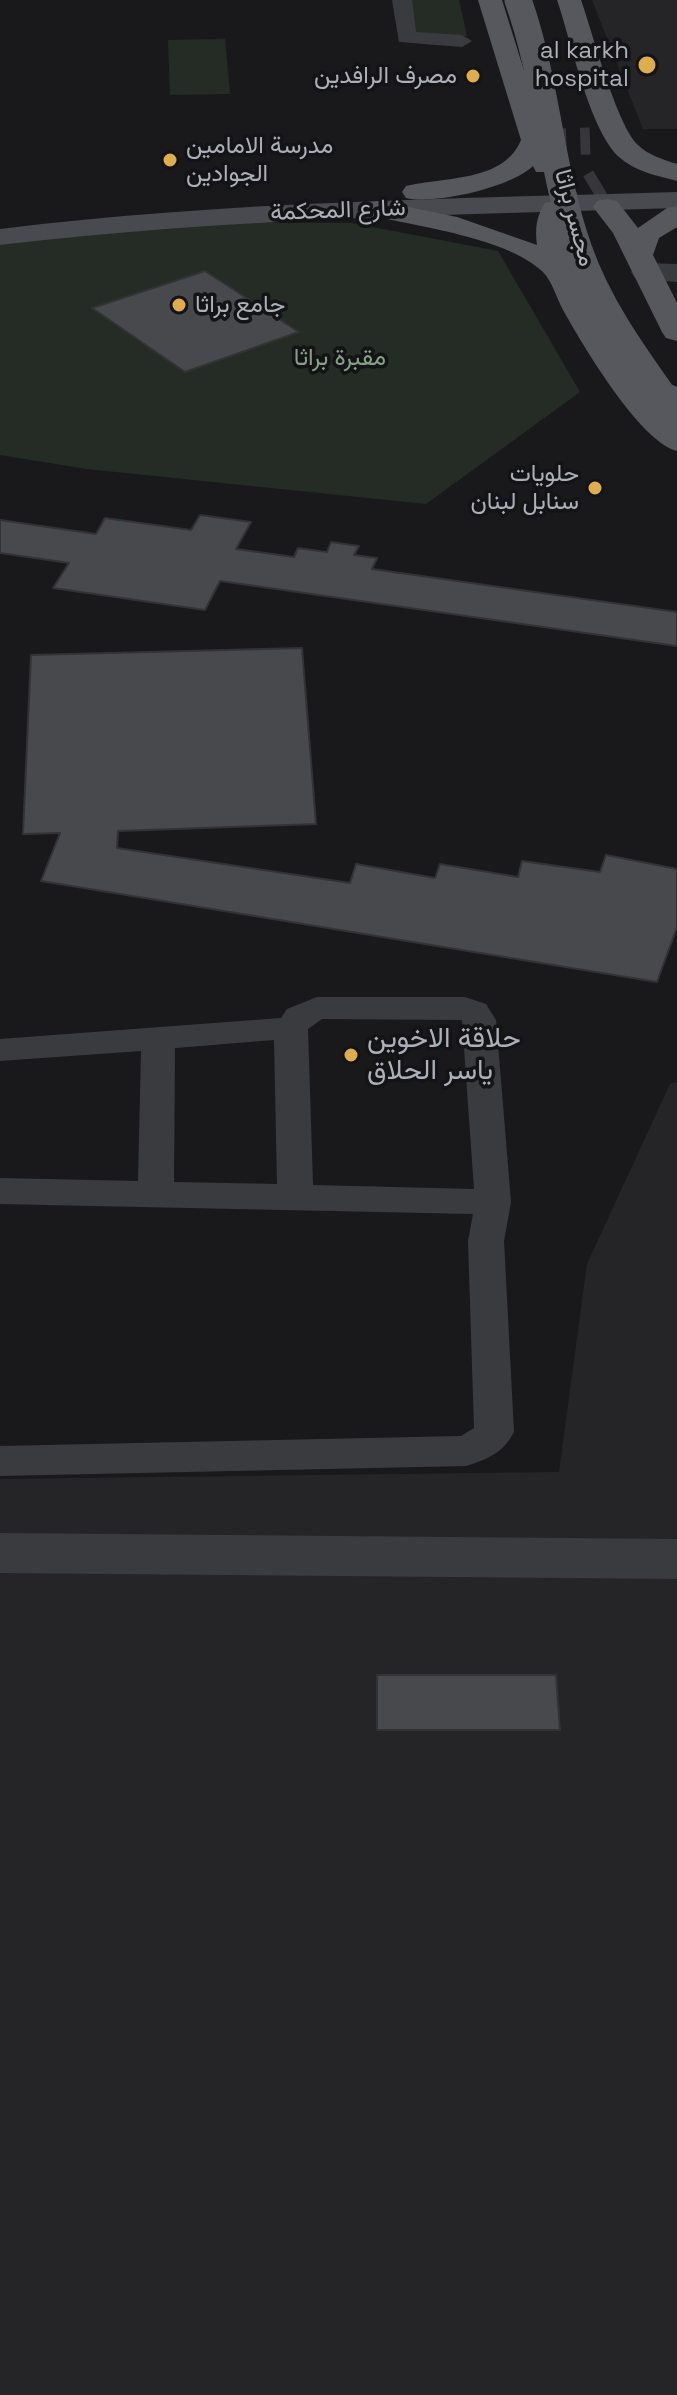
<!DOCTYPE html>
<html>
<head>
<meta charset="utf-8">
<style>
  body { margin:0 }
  canvas { display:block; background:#19191b }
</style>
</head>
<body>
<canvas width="677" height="2395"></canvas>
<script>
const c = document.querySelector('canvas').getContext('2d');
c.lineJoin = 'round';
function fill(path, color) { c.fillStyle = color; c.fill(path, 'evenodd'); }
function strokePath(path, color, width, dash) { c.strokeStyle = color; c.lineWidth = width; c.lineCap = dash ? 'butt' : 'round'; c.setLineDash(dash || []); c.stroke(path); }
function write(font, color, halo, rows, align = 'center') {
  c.font = font + ' "Space Grotesk",Vazirmatn,sans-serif'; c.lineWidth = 7; c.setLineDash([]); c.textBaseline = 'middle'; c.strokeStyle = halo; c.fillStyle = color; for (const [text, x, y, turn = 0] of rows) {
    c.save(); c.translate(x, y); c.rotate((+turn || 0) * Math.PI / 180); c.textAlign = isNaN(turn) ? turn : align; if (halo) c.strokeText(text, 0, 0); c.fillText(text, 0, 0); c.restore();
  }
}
fill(new Path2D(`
  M592 0H677V129H643Z
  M677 1082V2395H0V1479L559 1472 587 1264 670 1084Z`), '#252527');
fill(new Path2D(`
  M403 0H459L467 36 410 38Z
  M225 39 230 94 170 95 168 40Z
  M172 222 351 223 498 251 580 392 426 504 87 469 0 455V245Z`), '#252c26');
const building = new Path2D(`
  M205 271 299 332 185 372 92 308Z
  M200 515 251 522 236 549 294 557 298 548 327 552 331 542 359 546 354 555 377 558 372 569 677 612V646L220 581 205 610 53 588 69 563 0 553V520L96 534 105 518 191 530Z
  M302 648 316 824 118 831 117 848 350 883 356 864 435 878 440 864 518 877 522 861 600 872 606 855 677 869V927L657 982 41 881 60 833 23 834 31 655Z
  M377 1675H556L560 1730H377Z`);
fill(building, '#48494d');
strokePath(building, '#333336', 2);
strokePath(new Path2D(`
  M540 137 559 142 590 141
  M555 209 600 182`), '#37373b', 27, [27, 14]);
fill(new Path2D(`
  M392 0H412L416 32 462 35 472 41 462 47 399 42Z
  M317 997H465L486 1004 496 1020 511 1202 504 1241 514 1432C503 1453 488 1459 466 1466L0 1476V1446L461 1436 474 1428 468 1241 473 1214 0 1204V1178L138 1181 141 1051 0 1061V1039L281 1018 287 1009ZM322 1019 462 1020 474 1189 313 1185 308 1029ZM274 1040 277 1184 174 1182 175 1048Z`), '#3a3b3f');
fill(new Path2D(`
  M645 263 677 264V282L635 278 631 272 635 266Z
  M0 1533 677 1539V1579L0 1573Z`), '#3a3b3f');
fill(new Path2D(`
  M677 192V208C451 215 225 218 0 245V229C225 201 451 199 677 192Z`), '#494a4f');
fill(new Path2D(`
  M478 0H502L541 125 560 166 556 172H536L533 166C512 187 434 205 406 198L402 192 406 186C444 177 504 182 521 140Z
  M557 0H581C592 31 617 126 638 145 648 155 664 160 677 164V181C658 176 634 171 619 157 589 129 571 40 557 0Z
  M607 199 617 201 638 228 667 208 677 206V227L659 238 653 255 677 303V341L666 338 662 332 613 233 593 207 597 201Z
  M379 201 457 217 537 245C535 229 536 217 545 203L555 201 565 203 569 209 563 227 566 251 577 279 626 363 677 425V451C640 442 582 344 563 310 557 299 552 281 543 272 506 237 418 227 369 215L365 209 369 203Z`), '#57585e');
strokePath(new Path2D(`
  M518 0C547 81 550 169 579 250 599 307 635 356 669 404`), '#57585e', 27);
strokePath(new Path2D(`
  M668 402 677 415`), '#57585e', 35);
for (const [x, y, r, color] of [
  [647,65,10,"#ddad4e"],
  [473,76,8,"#ddad4e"],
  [170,160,8,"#ddad4e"],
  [179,305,8,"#ddad4e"],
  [595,488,8,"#ddad4e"],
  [351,1055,8,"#ddad4e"]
]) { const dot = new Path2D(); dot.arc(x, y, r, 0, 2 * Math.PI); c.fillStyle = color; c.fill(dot); strokePath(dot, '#141416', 3); }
write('24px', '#adb0b9', '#141416', [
  ["al karkh",629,51],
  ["hospital",629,79],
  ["مصرف الرافدين",457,76],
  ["مدرسة الامامين",186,146,"left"],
  ["الجوادين",186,174,"left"],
  ["جامع براثا",195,305,"left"],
  ["حلويات",579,474],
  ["سنابل لبنان",579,502]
], 'right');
write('24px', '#adb0b9', '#141416', [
  ["شارع المحكمة",338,211,-2],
  ["مجسر براثا",574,218,75]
]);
write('24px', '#86a188', '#141416', [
  ["مقبرة براثا",340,358]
]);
write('28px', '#adb0b9', '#141416', [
  ["حلاقة الاخوين",367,1039],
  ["ياسر الحلاق",367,1071]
], 'left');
</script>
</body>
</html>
